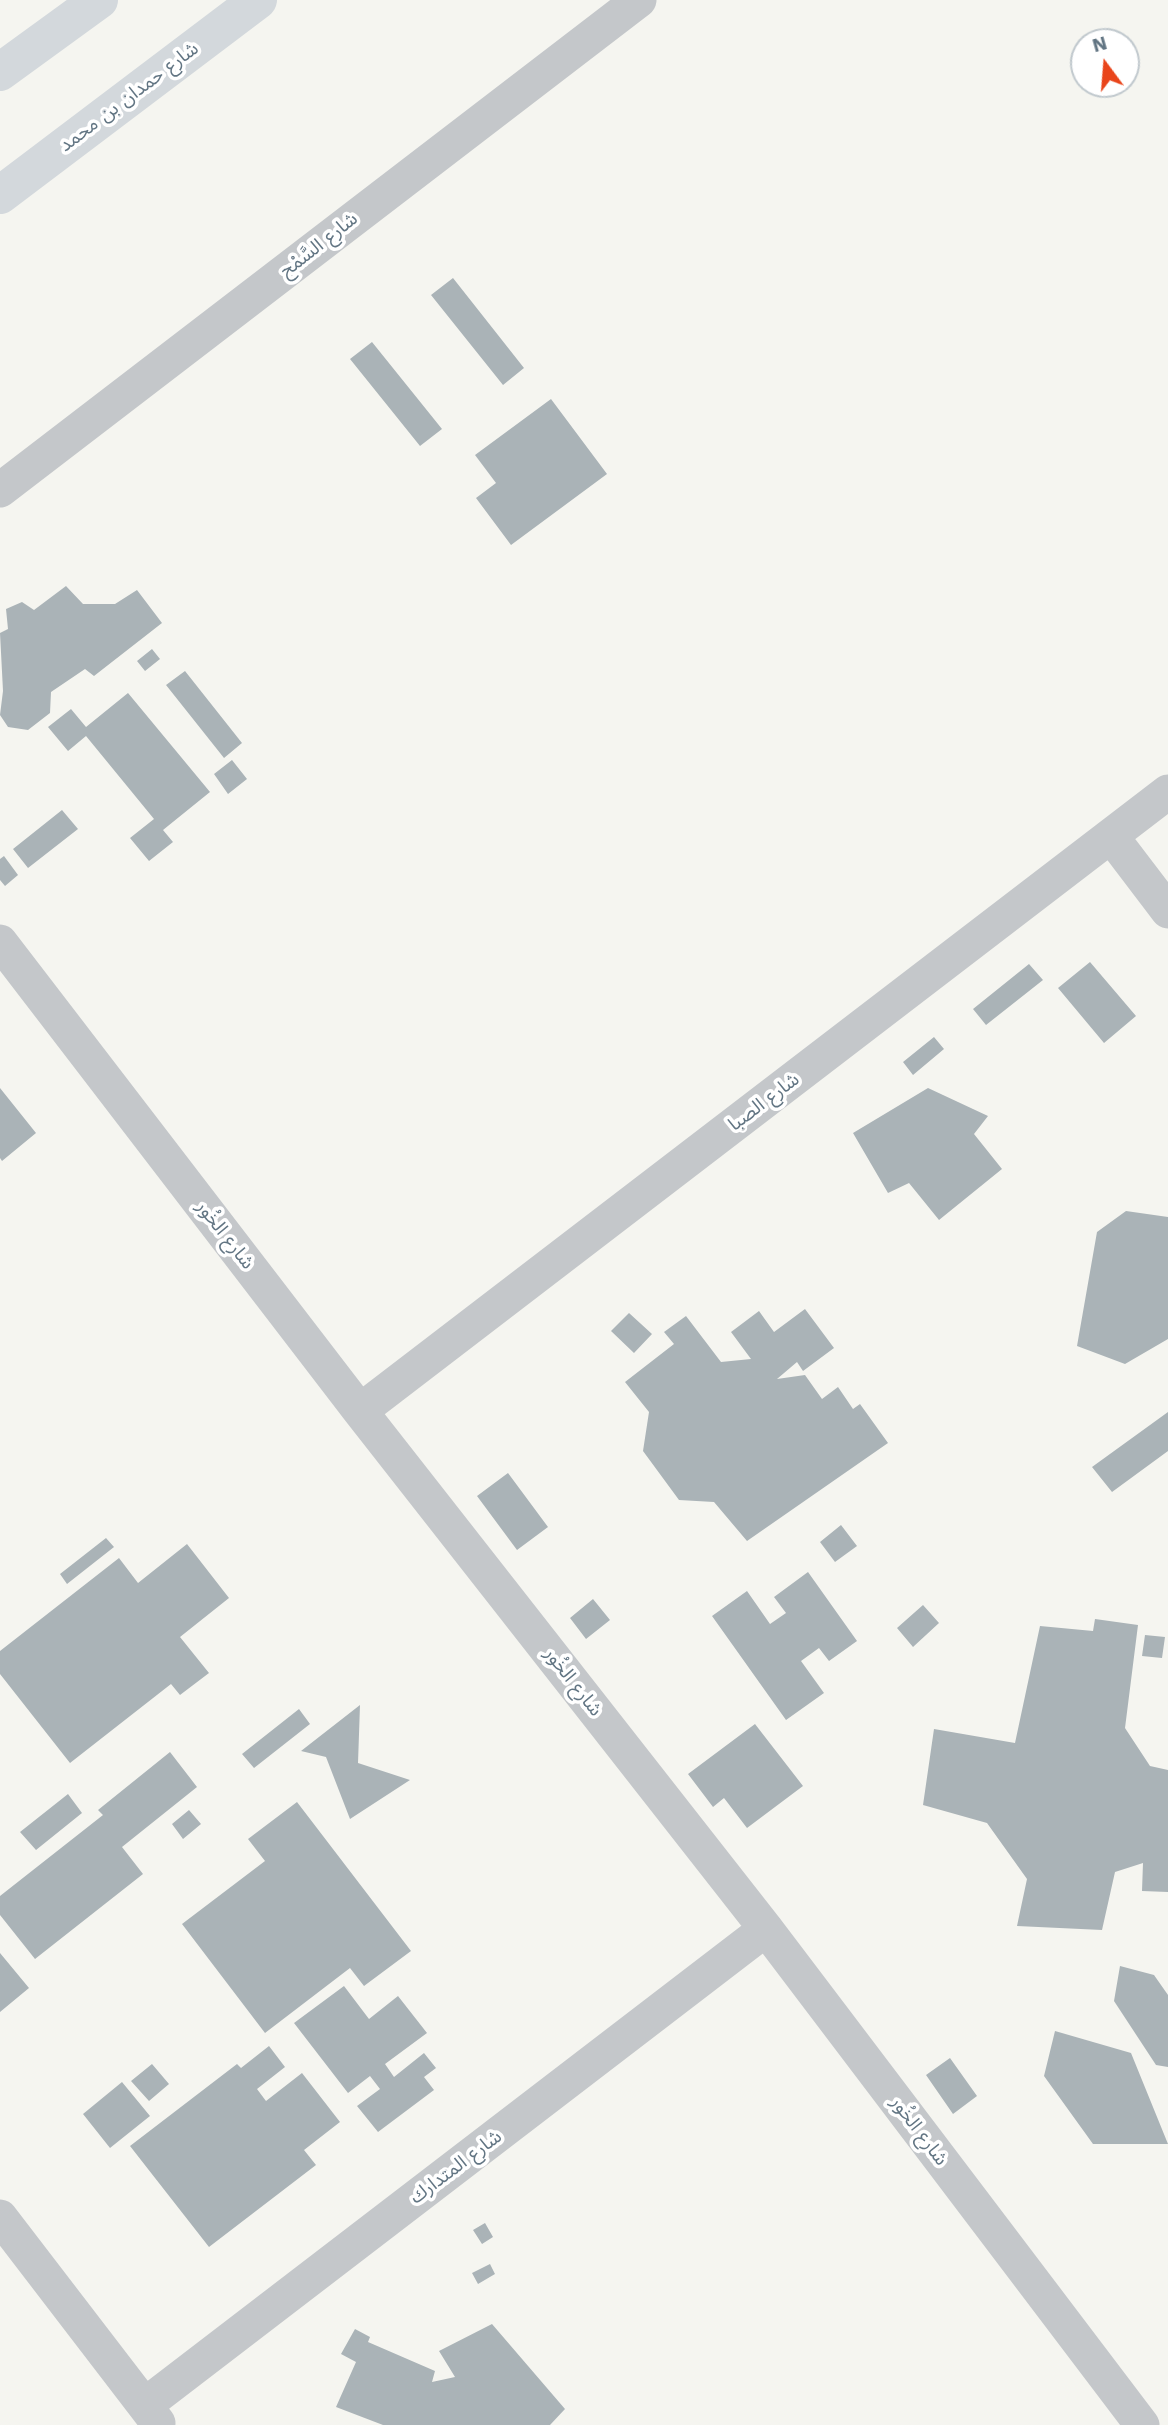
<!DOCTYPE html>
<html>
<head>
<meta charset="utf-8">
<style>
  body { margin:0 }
  #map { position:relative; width:1168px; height:2425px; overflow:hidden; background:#f5f5f0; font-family:"Work Sans",sans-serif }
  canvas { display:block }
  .north { position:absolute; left:1070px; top:28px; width:70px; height:70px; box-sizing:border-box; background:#fff; border:2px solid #c0c8cd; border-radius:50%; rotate:344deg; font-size:19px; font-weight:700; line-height:28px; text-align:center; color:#627583 }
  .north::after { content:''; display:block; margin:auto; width:24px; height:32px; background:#e9451b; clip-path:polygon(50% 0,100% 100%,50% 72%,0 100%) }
</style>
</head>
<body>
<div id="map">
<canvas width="1168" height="2425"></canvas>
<div class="north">N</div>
</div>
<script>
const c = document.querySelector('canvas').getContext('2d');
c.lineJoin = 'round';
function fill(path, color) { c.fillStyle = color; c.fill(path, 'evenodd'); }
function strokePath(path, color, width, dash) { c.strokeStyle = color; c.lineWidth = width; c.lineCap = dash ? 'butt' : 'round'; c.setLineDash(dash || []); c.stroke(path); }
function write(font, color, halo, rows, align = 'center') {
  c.font = font + ' "Work Sans","Noto Sans Arabic",sans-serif'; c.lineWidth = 7; c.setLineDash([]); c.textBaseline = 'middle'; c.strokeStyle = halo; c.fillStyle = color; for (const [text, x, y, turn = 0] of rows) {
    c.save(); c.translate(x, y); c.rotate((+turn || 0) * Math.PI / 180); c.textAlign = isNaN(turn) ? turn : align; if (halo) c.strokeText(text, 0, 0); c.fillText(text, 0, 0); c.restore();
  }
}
fill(new Path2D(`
  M453 278 524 368 503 385 431 295Z
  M372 342 442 429 420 446 350 359Z
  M551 399 607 474 511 545 476 498 496 483 475 455Z
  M66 586 83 604H115L137 590 162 623 94 676 85 669 51 692 50 713 28 730 8 727 0 715 3 691 0 633 8 629 6 609 22 602 34 610Z
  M152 649 160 659 145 671 137 661Z
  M185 671 242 743 224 758 166 685Z
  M128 693 210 792 163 830 173 842 149 861 130 838 154 819 86 736 68 751 48 727 71 709 86 727Z
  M232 760 247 779 228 794 214 774Z
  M62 810 78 829 28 868 13 849Z
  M4 856 18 875 5 886 0 880V859Z
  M1090 962 1136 1016 1104 1043 1058 988Z
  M1029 964 1043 980 986 1025 973 1009Z
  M934 1037 944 1049 913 1075 903 1062Z
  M0 1088 36 1133 2 1161 0 1158Z
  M928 1088 988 1116 974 1134 1002 1169 939 1220 909 1183 888 1193 853 1133Z
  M1126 1211 1168 1217V1339L1125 1364 1077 1346 1097 1232Z
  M805 1309 834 1348 803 1371 797 1362 777 1379 805 1375 822 1399 838 1387 853 1409 860 1404 888 1443 747 1541 714 1502 679 1500 643 1451 649 1412 625 1382 674 1344 664 1332 686 1316 721 1362 751 1359 731 1332 759 1311 774 1332Z
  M629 1313 652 1334 634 1353 611 1331Z
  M1168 1412V1451L1112 1492 1092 1467Z
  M508 1473 548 1527 517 1550 477 1496Z
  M841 1525 857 1546 835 1562 820 1542Z
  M106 1538 114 1547 67 1584 60 1574Z
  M187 1544 229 1598 180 1637 209 1673 180 1695 171 1684 70 1763 0 1674V1651L119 1558 138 1583Z
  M808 1572 857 1641 829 1661 819 1648 801 1661 824 1693 786 1720 712 1616 747 1591 770 1624 786 1613 774 1597Z
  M593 1599 610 1620 586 1639 570 1618Z
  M923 1605 939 1623 913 1647 897 1628Z
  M1095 1619 1138 1625 1125 1728 1150 1766 1168 1770V1892L1142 1891 1143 1863 1115 1872 1102 1930 1017 1926 1027 1879 987 1823 923 1805 934 1729 1015 1743 1040 1626 1093 1631Z
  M1145 1635 1165 1637 1162 1658 1142 1656Z
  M360 1705 358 1763 410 1780 350 1819 326 1757 301 1751Z
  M299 1709 310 1724 254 1768 242 1754Z
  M755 1724 803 1786 747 1828 724 1798 713 1807 688 1774Z
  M170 1752 197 1787 122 1847 143 1874 35 1959 0 1915V1896L103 1815 98 1810Z
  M68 1794 82 1813 36 1850 20 1832Z
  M297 1802 411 1951 364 1986 350 1968 265 2033 182 1924 265 1861 248 1839Z
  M189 1810 201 1824 183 1839 172 1824Z
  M0 1953 29 1988 0 2012Z
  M1120 1966 1154 1975 1168 1995V2067L1156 2065 1114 2001Z
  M344 1986 369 2019 398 1996 427 2033 385 2064 394 2077 424 2053 436 2068 424 2077 434 2090 378 2132 357 2106 380 2089 370 2076 348 2093 294 2023Z
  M1055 2031 1131 2053 1168 2144H1093L1044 2076Z
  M269 2046 285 2067 257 2089 266 2101 302 2073 340 2122 304 2150 316 2165 209 2247 130 2146 237 2064 241 2068Z
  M950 2058 977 2096 953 2114 926 2075Z
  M152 2064 169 2084 149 2101 131 2081Z
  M122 2082 150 2116 110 2148 83 2114Z
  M485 2223 493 2237 482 2244 473 2230Z
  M490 2264 495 2274 478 2284 472 2273Z
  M492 2324 565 2409 550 2425H383L336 2407 356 2362 341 2354 355 2329 370 2337 368 2342 435 2371 432 2382 455 2377 439 2351Z`), '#aab3b7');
strokePath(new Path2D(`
  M0 490 639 0
  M1111 836 1168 911
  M0 942 360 1411 766 1929 1142 2425
  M360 1411 1168 792
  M0 2217 158 2423
  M145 2405 766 1929`), '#c4c7ca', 35);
strokePath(new Path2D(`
  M0 72 99 0
  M0 195 258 0`), '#d3d8dc', 38);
write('19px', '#627583', '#fff', [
  ["شارع حمدان بن محمد",129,97,-37],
  ["شارع السَّمْح",319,245,-38],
  ["شارع الصبا",764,1102,-37],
  ["شارع الخُور",225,1235,52],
  ["شارع الخُور",573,1682,52],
  ["شارع الخُور",919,2131,53],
  ["شارع المتدارك",456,2167,-37]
]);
</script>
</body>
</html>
